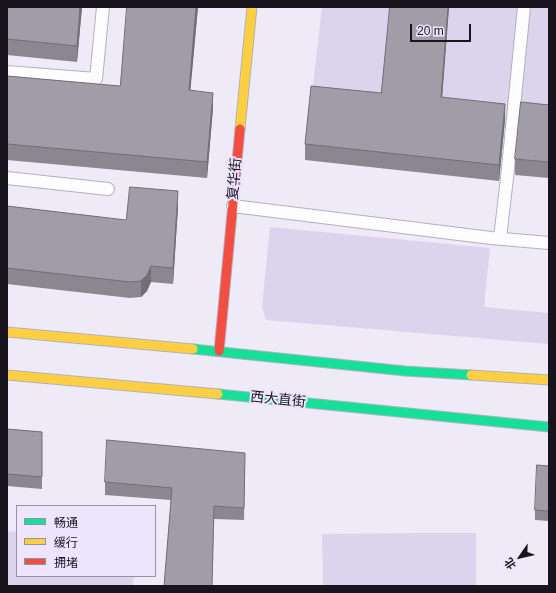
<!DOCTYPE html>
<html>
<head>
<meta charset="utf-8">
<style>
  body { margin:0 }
  #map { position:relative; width:556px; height:593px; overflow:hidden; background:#efeaf8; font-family:Arial,"Noto Sans SC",sans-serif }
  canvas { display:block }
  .frame { position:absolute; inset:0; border:8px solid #18151e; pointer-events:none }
  .legend { position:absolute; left:16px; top:505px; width:140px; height:72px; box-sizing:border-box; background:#ede4fe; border:1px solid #9891a4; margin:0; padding:5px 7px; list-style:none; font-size:12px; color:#18151e }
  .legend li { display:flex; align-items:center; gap:8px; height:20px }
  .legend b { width:20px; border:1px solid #9891a4 }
  .north { position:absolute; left:500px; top:537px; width:40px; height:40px; -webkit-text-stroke:3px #ede4fe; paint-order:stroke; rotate:236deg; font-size:11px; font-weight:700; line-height:16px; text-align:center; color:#18151e }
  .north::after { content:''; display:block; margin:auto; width:14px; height:18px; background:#18151e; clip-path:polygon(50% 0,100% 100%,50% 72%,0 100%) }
  .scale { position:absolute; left:410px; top:24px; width:61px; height:18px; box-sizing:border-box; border:2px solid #18151e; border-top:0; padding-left:5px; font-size:12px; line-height:14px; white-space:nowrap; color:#18151e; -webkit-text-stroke:3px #ede4fe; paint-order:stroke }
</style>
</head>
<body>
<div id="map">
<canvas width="556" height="593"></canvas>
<div class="frame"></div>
<ul class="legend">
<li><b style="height:5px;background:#16e098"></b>畅通</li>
<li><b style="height:5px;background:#ffcf43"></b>缓行</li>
<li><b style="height:5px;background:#f24e42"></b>拥堵</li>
</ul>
<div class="north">北</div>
<div class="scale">20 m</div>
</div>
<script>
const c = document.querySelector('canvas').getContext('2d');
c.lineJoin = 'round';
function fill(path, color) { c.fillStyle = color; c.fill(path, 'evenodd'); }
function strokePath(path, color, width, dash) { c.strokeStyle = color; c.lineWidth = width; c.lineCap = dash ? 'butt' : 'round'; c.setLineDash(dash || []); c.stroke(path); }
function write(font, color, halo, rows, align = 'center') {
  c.font = font + ' Arial,"Noto Sans SC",sans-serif'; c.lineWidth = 4; c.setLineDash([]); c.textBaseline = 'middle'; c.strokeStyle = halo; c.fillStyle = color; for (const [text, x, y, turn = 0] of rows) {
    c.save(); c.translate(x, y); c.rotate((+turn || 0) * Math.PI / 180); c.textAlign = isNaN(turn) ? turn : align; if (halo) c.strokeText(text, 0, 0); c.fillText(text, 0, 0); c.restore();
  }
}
fill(new Path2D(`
  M322 7H392L381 109 311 102Z
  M449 7H519L508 120 441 113Z
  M530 7H549V121L518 118Z
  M270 227 490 248 484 307 549 313V344L266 320 262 307Z
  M7 531 17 532V576H134L133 586H7Z
  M422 533H476V586H323L322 534Z`), '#dcd3ec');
const lane = new Path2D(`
  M7 72 96 79 103 7
  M7 178 108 189
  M233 206 491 238 549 243
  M500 238 507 178 524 7`);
const fast = new Path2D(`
  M193 349 405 371 471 375
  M218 394 549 427`);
const slow = new Path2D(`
  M240 129 252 7
  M7 332 193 349
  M7 375 218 394
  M471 375 549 380`);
const jam = new Path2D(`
  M219 351 240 129`);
strokePath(lane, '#b4b0bb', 14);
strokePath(fast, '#b4b0bb', 11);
strokePath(slow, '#b4b0bb', 11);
strokePath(jam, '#b4b0bb', 11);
strokePath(lane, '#fdfcfe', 12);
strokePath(fast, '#16e098', 9);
strokePath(slow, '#ffcf43', 9);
strokePath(jam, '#f24e42', 9);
fill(new Path2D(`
  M7 7H82L77 62 7 55Z
  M198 7 190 90 213 108 207 178 7 160V76L120 86Z
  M449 7 442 97 505 120 499 181 305 160V144L381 93Z
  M549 105V178L515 175V159Z
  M7 206 126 220 178 207 173 284 151 282 147 291 141 297 130 298 7 284Z
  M7 429 42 432V489L7 486Z
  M245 466 244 520 214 519 212 586H164L171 500 105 495V482Z
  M549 466V521L535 520V510Z`), '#8a8790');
fill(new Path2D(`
  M80 7H82L77 62V46Z
  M196 7H198L189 106V90Z
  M448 7H449L441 113V97Z
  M213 93V108L207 178V162Z
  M505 104V120L499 181V165Z
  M178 191V207L173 284V268Z
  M151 266V282L147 291 141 297V281Z`), '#716e76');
const building = new Path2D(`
  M7 7H80L77 46 7 39Z
  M127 7H196L189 90 213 93 207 162 7 144V76L120 86Z
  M390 7H448L441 97 505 104 499 165 305 144 311 86 381 93Z
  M521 102 549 105V162L515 159Z
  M130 187 178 191 173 268 151 266 147 275 141 281 130 282 7 268V206L126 220Z
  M7 429 42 432V477L7 474Z
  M107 440 245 453 244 508 214 506 212 586H164L172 488 105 482Z
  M537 465 549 466V511L535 510Z`);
fill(building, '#a19da8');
strokePath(building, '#716e76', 1);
write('14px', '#18151e', '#ede4fe', [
  ["复华街",235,179,-85],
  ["西大直街",278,400,6]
]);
</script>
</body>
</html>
